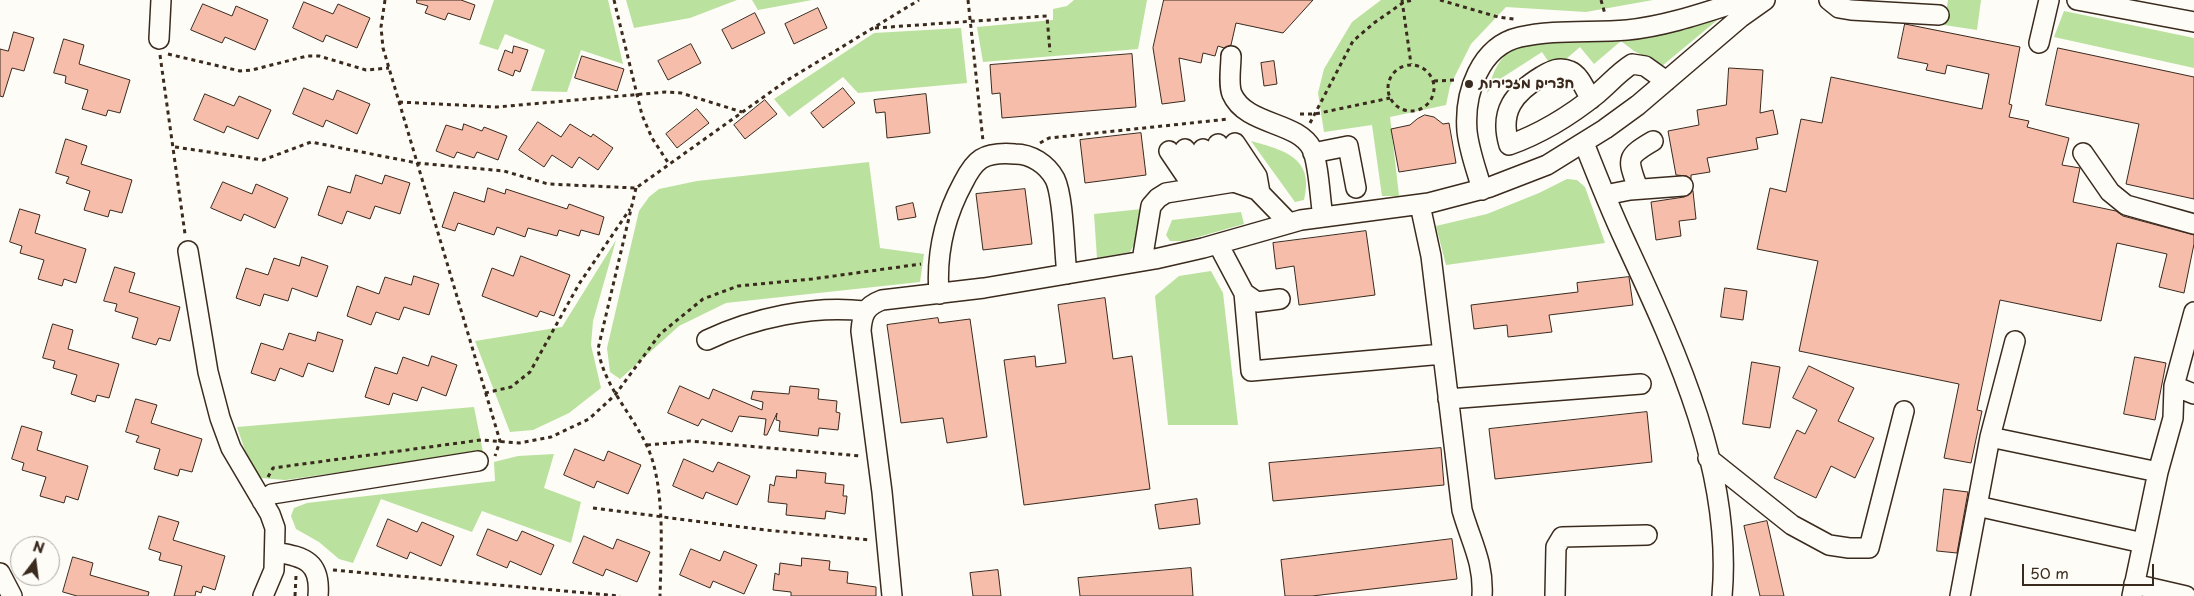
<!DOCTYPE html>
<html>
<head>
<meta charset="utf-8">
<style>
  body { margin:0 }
  #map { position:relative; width:2194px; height:596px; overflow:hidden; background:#fdfcf7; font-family:"Playpen Sans",sans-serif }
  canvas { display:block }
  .north { position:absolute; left:10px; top:536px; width:50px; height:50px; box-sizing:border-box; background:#fdfcf7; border:1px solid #afa8a0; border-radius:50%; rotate:15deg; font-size:14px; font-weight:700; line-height:20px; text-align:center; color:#3b2a1e }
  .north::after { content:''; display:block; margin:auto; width:18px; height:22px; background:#3b2a1e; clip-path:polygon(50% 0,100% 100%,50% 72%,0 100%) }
  .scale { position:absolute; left:2022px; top:564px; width:132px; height:22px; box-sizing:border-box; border:2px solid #3b2a1e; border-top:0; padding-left:6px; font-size:15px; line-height:18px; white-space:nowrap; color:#3b2a1e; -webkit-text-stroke:4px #fdfcf7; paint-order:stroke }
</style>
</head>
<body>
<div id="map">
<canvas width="2194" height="596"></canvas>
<div class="north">N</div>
<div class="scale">50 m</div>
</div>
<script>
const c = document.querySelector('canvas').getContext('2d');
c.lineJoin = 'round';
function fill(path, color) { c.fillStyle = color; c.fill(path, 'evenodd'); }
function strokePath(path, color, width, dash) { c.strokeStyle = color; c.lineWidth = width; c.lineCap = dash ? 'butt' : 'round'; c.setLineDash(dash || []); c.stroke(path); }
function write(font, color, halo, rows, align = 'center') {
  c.font = font + ' "Playpen Sans","Playpen Sans Hebrew",sans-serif'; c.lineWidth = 4; c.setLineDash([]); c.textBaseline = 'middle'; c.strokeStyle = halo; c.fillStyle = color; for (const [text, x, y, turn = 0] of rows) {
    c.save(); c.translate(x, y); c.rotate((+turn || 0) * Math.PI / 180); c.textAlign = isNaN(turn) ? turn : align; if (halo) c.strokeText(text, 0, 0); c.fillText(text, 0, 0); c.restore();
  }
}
fill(new Path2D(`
  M494 0H608L623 64 581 50 567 92 531 91 545 50 505 34 498 50 479 44Z
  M626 0H737L690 18 634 28Z
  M752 0H812L758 10Z
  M1074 0H1147L1138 49 983 62 977 27 1053 20V9L1067 6Z
  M1381 0H1653L1586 12 1506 7 1471 44 1450 86 1446 105 1390 117 1399 196H1382L1372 125 1324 132 1318 93 1324 69 1352 22Z
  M1948 0H1981L1977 30 1944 25Z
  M2064 11 2194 38V68L2054 37Z
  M1727 12 1662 66 1634 51 1621 41 1594 64 1580 47 1566 59 1548 61 1542 52 1497 81 1487 93C1492 75 1499 54 1518 47 1543 37 1592 44 1621 41 1657 37 1693 23 1727 12Z
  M961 28 967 83 858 93 843 77 789 117 774 99 874 33Z
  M1251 141C1284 150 1315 158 1304 200L1295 202Z
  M869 162 880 248 924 254 920 282 726 303 679 326 620 379 610 372 607 348 639 211 649 197 659 189 697 181Z
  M1567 179 1577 180 1585 187 1605 243 1446 265 1436 226 1487 214 1539 193Z
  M1142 209 1140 234 1130 252 1097 258 1094 214Z
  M1241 212 1244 224 1184 241H1170L1166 235 1172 220Z
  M616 240 593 321 591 345 601 388 569 413 533 430 510 432 475 341 562 327Z
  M1211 271 1223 293 1238 425H1168L1155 296 1179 276Z
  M474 407 483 452 285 480 261 478 252 471 237 427Z
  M554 454 544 488 581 502 571 543 482 511 472 532 381 499 353 563 339 559 319 542 296 529 291 516 294 508 307 503 495 481 494 462 518 456Z`), '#bae19d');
const building = new Path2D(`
  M417 0H461L475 5 470 20 448 13 445 20 425 13 428 6 417 3Z
  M1164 0H1313L1283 33 1236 23 1231 45 1224 48 1218 46 1215 56 1203 53 1201 63 1179 58 1185 101 1162 104 1153 48Z
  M304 2 333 14 338 4 370 18 357 48 326 35 323 42 293 28Z
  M203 4 232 16 236 6 268 20 255 50 225 37 222 43 191 30Z
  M818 8 827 28 794 44 785 24Z
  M755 13 765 33 732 49 722 30Z
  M1905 24 2020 47 2009 104 2012 105 2009 117 2029 121 2027 127 2069 138 2062 165 2080 168 2073 202 2116 211 2123 216 2194 235V244L2184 293 2159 287 2167 254 2117 243 2101 321 2000 300 1977 410 1982 411 1971 463 1944 458 1959 384 1799 351 1818 261 1757 249 1770 188 1786 192 1801 119 1822 123 1831 77 1982 109 1989 74 1947 65 1945 74 1926 70 1928 64 1898 58Z
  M14 32 34 38 24 71 12 68 3 97 0 96V49L8 51Z
  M64 39 84 45 79 64 130 80 120 113 108 110 106 116 82 109 88 90 65 83 66 76 54 73Z
  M691 44 701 63 668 80 658 61Z
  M514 46 528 50 520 72 515 70 513 76 498 70 505 50 512 53Z
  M2058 48 2194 77V199L2126 184 2139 124 2046 105Z
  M1132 54 1136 107 1002 118 1000 93 992 94 990 65Z
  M582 56 624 69 617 91 575 78Z
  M1274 61 1277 84 1264 86 1261 63Z
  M1729 68 1763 70 1760 113 1773 110 1778 134 1756 138 1758 149 1707 158 1710 172 1691 175V179L1687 176 1676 175 1668 131 1699 125 1697 110 1726 105Z
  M304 88 333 100 337 90 370 104 357 134 326 120 323 127 293 114Z
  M843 88 855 103 823 128 811 113Z
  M205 94 234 106 239 96 271 110 258 139 227 126 224 133 194 120Z
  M926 94 930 133 887 138 885 112 876 113 874 100Z
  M765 100 777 114 745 139 734 125Z
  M697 109 709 123 677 148 666 134Z
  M1425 115 1434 117 1443 124 1449 123 1456 163 1399 172 1391 129 1410 125 1417 119Z
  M538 122 561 137 570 124 591 137 593 134 613 148 598 170 579 157 572 168 552 155 544 167 519 150Z
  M464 124 482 131 484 127 507 136 498 160 477 152 474 158 457 152 454 158 436 151 446 125 462 130Z
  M1141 133 1146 175 1085 183 1080 140Z
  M66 139 87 146 81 164 132 180 122 213 110 210 108 217 84 210 90 191 66 183 69 177 56 173Z
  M356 175 382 184 385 175 410 183 400 214 375 206 370 219 347 211 342 224 318 215 328 186 350 193Z
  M223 182 252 194 256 184 288 198 275 228 244 214 241 221 211 208Z
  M488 188 505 194 506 189 567 209 569 204 604 217 599 235 581 230 579 236 559 230 557 236 528 228 525 237 497 227 494 235 458 223 455 231 442 227 454 192 484 202Z
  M1025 189 1032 244 983 250 976 194Z
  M1693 191 1696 219 1679 221 1681 236 1656 240 1651 202 1684 197Z
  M913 203 916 217 898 220 896 207Z
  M20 209 40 215 35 233 86 249 76 283 64 279 62 286 38 279 44 260 20 253 22 246 10 242Z
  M1366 231 1375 295 1299 305 1294 266 1276 269 1273 243Z
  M521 256 570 275 554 316 540 311 537 317 482 296 492 268 513 276Z
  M302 257 328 266 317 297 292 288 288 301 264 294 260 306 236 298 246 268 268 275 274 258 299 266Z
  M115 267 135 273 129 292 180 307 170 341 159 338 156 345 132 338 138 318 115 311 117 304 104 301Z
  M414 276 439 284 429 315 404 307 399 320 376 312 371 325 347 316 357 286 379 294 385 277 411 285Z
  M1629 277 1633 305 1549 315 1552 332 1508 337 1507 325 1474 329 1471 305 1578 292 1577 283Z
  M1725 288 1747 291 1743 320 1721 317Z
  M1105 298 1113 359 1132 356 1150 489 1024 505 1004 360 1035 356 1036 367 1066 363 1058 305Z
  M938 318 939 323 970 319 987 437 947 443 943 418 901 423 887 325Z
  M53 324 73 330 68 349 119 364 109 398 97 395 95 402 71 394 77 375 53 368 55 361 43 358Z
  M318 332 343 340 333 372 308 363 303 377 280 368 275 381 251 373 261 343 283 350 289 333 315 341Z
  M432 356 457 365 446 396 422 387 417 401 393 393 389 405 365 397 375 367 397 374 403 357 428 366Z
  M2135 357 2166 363 2155 420 2124 414Z
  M1752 362 1780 367 1770 428 1743 424Z
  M1809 366 1854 388 1838 421 1874 438 1855 478 1831 466 1816 498 1774 478 1797 430 1805 434 1817 410 1793 398Z
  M680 386 709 399 713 389 762 410 763 402 751 399 753 391 789 394 790 386 819 389 818 399 837 401 836 412 840 413 838 430 819 428 818 436 779 431 780 421 776 420 777 413 767 435H764L766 419 739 416 732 432 702 419 698 426 668 413Z
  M136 399 157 405 151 423 202 439 192 472 180 469 178 476 154 469 160 449 136 442 139 436 126 432Z
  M1647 412 1652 462 1495 479 1489 429Z
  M22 426 42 432 37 450 88 466 78 500 66 496 64 503 40 496 46 477 22 470 24 463 12 459Z
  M1441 448 1444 485 1273 501 1269 463Z
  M575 449 604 461 608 451 641 465 628 494 597 481 594 488 564 475Z
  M684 459 713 472 718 462 750 476 737 505 706 492 703 499 673 486Z
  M797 470 826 473 825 483 844 485 843 496H847L845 514 826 511 825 519 786 515 787 504 768 502 770 484 774 486 776 476 796 478Z
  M1944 489 1968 492 1957 553 1937 551Z
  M1197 499 1200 524 1159 529 1155 505Z
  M159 516 179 522 173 540 225 556 215 590 203 586 201 593 196 591 195 596H174L182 566 159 560 161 553 149 549Z
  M388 519 417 532 422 522 454 536 441 566 410 552 407 559 377 546Z
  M1767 521 1784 596H1760L1744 526Z
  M488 529 517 541 522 531 554 545 541 575 510 561 507 568 477 555Z
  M584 536 613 549 617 539 650 552 637 582 606 569 603 576 573 563Z
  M1452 539 1457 579 1312 596H1285L1281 560Z
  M691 549 720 561 724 551 757 565 744 594 713 581 710 588 680 575Z
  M73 557 93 563 90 575 149 592 148 596H77L63 592Z
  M802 558 830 561 829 570 848 572 847 583 876 587V596H791V592L773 590 775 573 779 575 780 563 801 566Z
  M1191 568 1193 596H1080L1078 578Z
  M998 570 1001 596H973L970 573Z`);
fill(building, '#f5bdaa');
strokePath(building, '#3b2a1e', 1);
const minor = new Path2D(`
  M1829 0 1839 8 1851 10 1939 15
  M2077 0 2194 22
  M159 39 161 0
  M2039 43 2049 0
  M1231 56C1231 67 1228 84 1232 94 1246 126 1298 121 1312 149 1319 164 1320 200 1323 217
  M1591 99C1585 90 1580 75 1570 71 1559 66 1551 71 1542 76 1514 93 1499 111 1509 145 1540 134 1571 115 1597 94 1609 84 1619 72 1632 64L1645 66 1666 81
  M1235 143 1257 176 1260 193
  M1584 143C1597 176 1610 209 1625 241 1676 351 1733 471 1722 596
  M1218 144 1244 185
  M1185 149 1210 186
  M1203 149 1225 183
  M1169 151 1194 188
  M1313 153 1348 146 1356 188
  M2083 153 2110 192 2126 205 2194 224
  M1638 189C1628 159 1624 158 1653 141
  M1482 190C1477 171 1469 151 1467 131 1464 93 1480 46 1520 37 1554 29 1592 33 1627 30 1667 26 1706 12 1744 0
  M1605 195 1630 190 1683 186
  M1420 205 1431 256 1462 510C1471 542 1484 562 1482 596
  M1218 244 1244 293 1257 302 1280 299
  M188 251 208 372 220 418 231 448 270 514 275 528 274 570 263 596
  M1142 261 1151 206 1158 198 1166 193 1234 182 1257 190 1289 223
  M1244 293 1251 371 1443 354
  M939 294C936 255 944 218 963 183 967 175 973 164 981 159 991 153 1003 153 1015 154 1031 154 1047 164 1055 179 1064 198 1064 251 1067 274
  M707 340C753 318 813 305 864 311
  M2174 386 2194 394
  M1448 399 1641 384
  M1990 437 2158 472 2173 418 2174 386 2194 312
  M1708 458 1792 525 1829 545 1849 548H1869L1904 411
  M262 501 272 494 478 461
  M1977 506 2143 543
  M276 552C305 557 321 562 318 596
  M0 573 12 596
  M2134 584 2186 596
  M892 596 882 492 861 331C862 314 866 306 882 300L984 288 1155 259 1203 248 1301 220 1429 203 1490 187 1547 165 1605 129 1638 105 1741 17 1765 0
  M1555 596 1556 547 1562 537 1647 535
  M1960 596 1990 437 2015 341
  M2132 596 2158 472`);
strokePath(minor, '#3b2a1e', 22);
strokePath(new Path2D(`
  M385 0 381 27 383 48 500 441 495 456
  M614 0 642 115 652 138 669 164
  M968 0 983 141
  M1402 0 1411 64
  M1440 0 1498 17 1514 19
  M1601 0 1605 14
  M875 28 1047 16 1050 52
  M168 54 240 71 252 70 307 56H319L366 70 389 68
  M160 55 185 234
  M1388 88a23 23 0 1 1 46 0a23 23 0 1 1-46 0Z
  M1434 81 1456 80
  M399 102 497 107 666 92 681 93 742 112
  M1300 114H1315L1390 98
  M1310 123 1353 41 1374 23 1404 2 1413 0
  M1040 143 1049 138 1229 119
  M175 147 263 160 311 142 417 163 504 171 548 184 636 188 786 81 919 0
  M636 188 598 349C604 386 630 411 646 444 666 484 661 552 660 596
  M485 393 511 387 530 372 579 284 630 209
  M647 445 690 441 861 456
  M268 477 273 468 481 440 519 443 551 437 589 419 615 395 660 334 703 299 738 286 812 279 921 264
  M593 508 765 530 871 540
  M333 570 620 596
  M295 596 296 576`), '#3b2a1e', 3, [4, 4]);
strokePath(minor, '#fdfcf7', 19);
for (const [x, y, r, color] of [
  [1469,84,5,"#3b2a1e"]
]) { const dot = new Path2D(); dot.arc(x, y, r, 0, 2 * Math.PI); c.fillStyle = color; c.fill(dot); strokePath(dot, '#fdfcf7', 2); }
write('bold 14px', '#3b2a1e', '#fdfcf7', [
  ["חצרים מזכירות",1479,84]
], 'left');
</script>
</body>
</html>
